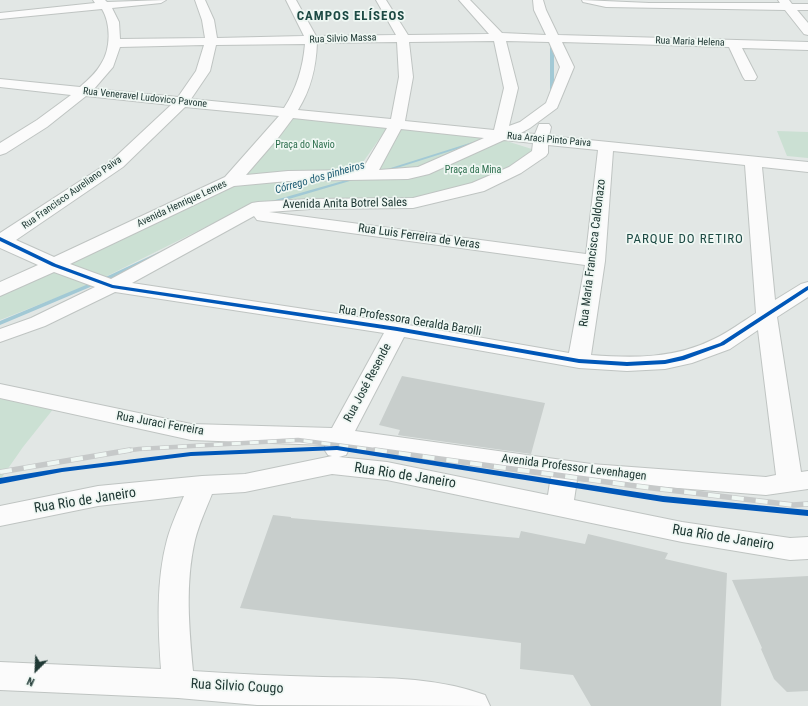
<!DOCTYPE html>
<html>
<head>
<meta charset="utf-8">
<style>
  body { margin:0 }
  #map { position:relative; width:808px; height:706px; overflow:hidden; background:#e2e7e5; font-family:"Roboto Condensed",sans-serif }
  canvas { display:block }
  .north { position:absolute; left:16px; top:650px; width:40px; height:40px; -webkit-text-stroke:3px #eff7f3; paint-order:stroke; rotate:204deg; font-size:11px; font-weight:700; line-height:16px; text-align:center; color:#203935 }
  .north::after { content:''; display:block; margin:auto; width:14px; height:18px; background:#203935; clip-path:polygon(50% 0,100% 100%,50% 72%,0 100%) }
</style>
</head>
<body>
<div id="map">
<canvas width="808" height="706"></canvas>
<div class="north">N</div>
</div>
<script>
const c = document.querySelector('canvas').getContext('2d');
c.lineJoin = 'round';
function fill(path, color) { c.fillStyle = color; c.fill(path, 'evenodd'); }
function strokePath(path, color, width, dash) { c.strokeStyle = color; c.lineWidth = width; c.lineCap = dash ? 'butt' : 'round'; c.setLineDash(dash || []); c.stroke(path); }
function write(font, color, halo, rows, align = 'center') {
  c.font = font + ' "Roboto Condensed",sans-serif'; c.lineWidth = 3.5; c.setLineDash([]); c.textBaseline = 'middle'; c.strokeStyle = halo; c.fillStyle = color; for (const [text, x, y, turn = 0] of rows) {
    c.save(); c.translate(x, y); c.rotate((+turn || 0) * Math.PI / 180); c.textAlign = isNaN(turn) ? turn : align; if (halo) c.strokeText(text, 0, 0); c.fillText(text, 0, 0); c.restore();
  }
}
fill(new Path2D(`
  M293 118 387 128 361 165 355 170 244 175Z
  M401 129 479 137 480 139 411 170 376 173Z
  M777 131 808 132V158L787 156Z
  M500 139 535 150 513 171 478 187 412 199 256 202 89 285 0 320V293L233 184 331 177 398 178Z
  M0 385 62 398 23 447 0 480Z`), '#cbe0d3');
fill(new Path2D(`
  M552 41 554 42V94L552 95 550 94V42Z
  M476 141 479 142 381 173H380L378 172Z
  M357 177H358L360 178 272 204H270L268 203V202Z
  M159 252H163V253L114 277 0 325V321L110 275Z`), '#a2c9d5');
fill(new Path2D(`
  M402 376 545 403 531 454 404 436 398 435 400 430 379 425Z
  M273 515 291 517V518L519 538 521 531 585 544 588 534 668 553 665 559 727 573 721 706H591L573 675 520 669 521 643 240 608Z
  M808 576V691L787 692 774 679 761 649 762 648 732 580Z`), '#c8cecc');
const street = new Path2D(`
  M93 0H105L107 2 166 0 161 3 112 8 119 22 120 39 205 38 202 20 195 0H205L214 20 217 38 304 36 286 0H296L316 36 396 35 376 0H386L408 35 489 34 459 0H470L502 33 546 35 534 10 533 0H543L546 10 558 35 808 42V50L742 48 757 77 755 80H745L743 77 729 47 562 42 574 67 557 108 530 128 521 133 535 134 539 124H549L551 127 549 136 808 162V172L762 167 775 300 801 284 808 282V297L777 317 801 472 808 471V489L766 495 577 480 574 500 682 522 790 538 808 537V559L790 560 682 542 387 480 332 474 245 492 212 494C206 509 199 524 195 540 185 583 189 628 193 671 236 674 280 676 323 677 379 678 432 676 485 695L490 706 257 705 178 698 0 690V662L161 669C158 626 156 581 167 540 171 525 178 510 184 496L98 506 0 526V506L98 486 202 476 245 474 332 456 328 455 324 449 326 445 191 440 0 398V384L191 424 332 428 384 333 115 292 45 326 0 342V329L31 318 95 287 54 272 0 296V282L38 265 0 248V233L111 161 171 105 86 96 47 127 6 153 0 155V143L37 120 71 95 0 87V79L80 87C88 80 96 73 101 64 111 49 111 24 102 9L0 19V13L95 3ZM494 41 504 88 494 130 405 121 413 77 409 42ZM506 41 549 42 560 67 546 103 520 122 509 126 518 88ZM397 42 399 77 391 119 298 110C311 89 316 68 317 43ZM305 44C303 67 297 88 284 108L191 99 210 71 216 45ZM204 45 196 71 178 97 94 89 113 67 120 47ZM185 107 279 116 225 177 54 257 16 240 123 167ZM293 118 387 128 362 170 288 171 246 175 278 138ZM401 129 484 138 418 167 379 170ZM504 140 533 143 532 151 509 167 472 183 413 198 310 199 258 202 252 203 111 279 70 264 234 186 288 181 408 179 429 174ZM548 145 598 150 586 254 269 212 310 209 413 208 484 191 521 173 546 156 548 153ZM613 151 745 165 756 313C742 322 729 332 714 339 675 359 633 358 591 355L605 261ZM254 216 257 220 263 221 585 265 569 353 397 323 132 283ZM758 330 776 475 766 477 591 464 355 431 404 337 579 368 627 371 665 369 692 363 730 349ZM350 447 551 476 548 495 387 462 339 457 346 455Z
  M582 0 649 3H780L778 0H789L792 4H808V10H797L808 23V35L804 34 785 10 606 7 583 2Z`);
strokePath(street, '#bfc4c2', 2);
fill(street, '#fbfbfb');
const railFar1 = new Path2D(`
  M124 451 139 449 298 440 382 451`);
const rail = new Path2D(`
  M375 450 636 486 793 505 808 504
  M0 472 130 450`);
strokePath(railFar1, '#c6c9c9', 4.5);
strokePath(rail, '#c6c9c9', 5.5);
strokePath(railFar1, '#eff7f3', 3, [9]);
strokePath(rail, '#eff7f3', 4, [12]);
fill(new Path2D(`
  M0 237 56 264 113 285 397 327 579 359 627 362 665 360 682 356 720 343 806 287 808 286V290L724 345 684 360 665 364 627 366 579 363 397 331 112 288 52 266 0 241Z
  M337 446 663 496 808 510V516L663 502 337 450 191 456 62 472 0 484V478L62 468 191 452Z`), '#0057b8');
write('10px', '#203935', '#eff7f3', [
  ["Rua Silvio Massa",343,39,-2],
  ["Rua Maria Helena",690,42,2],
  ["Rua Veneravel Ludovico Pavone",145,98,6],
  ["Rua Araci Pinto Paiva",549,140,5],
  ["Rua Francisco Aureliano Paiva",72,193,-35],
  ["Avenida Henrique Lemes",182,204,-25]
]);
write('10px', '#2c6e4d', '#eff7f3', [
  ["Praça do Navio",305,145],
  ["Praça da Mina",473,170]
]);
write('italic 11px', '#1d5b73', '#eff7f3', [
  ["Córrego dos pinheiros",320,178,-16]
]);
write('12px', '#203935', '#eff7f3', [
  ["Avenida Anita Botrel Sales",345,204,-1],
  ["Rua Luis Ferreira de Veras",419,237,8],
  ["Rua Maria Francisca Caldonazo",593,253,-83],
  ["Rua Professora Geralda Barolli",410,321,9],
  ["Rua José Resende",368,383,-62],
  ["Rua Juraci Ferreira",160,424,10],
  ["Avenida Professor Levenhagen",574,468,7]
]);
c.letterSpacing = '1px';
write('bold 13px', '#1d4a44', '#eff7f3', [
  ["CAMPOS ELÍSEOS",351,17]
]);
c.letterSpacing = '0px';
c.letterSpacing = '1px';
write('13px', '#1d4a44', '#eff7f3', [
  ["PARQUE DO RETIRO",685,240]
]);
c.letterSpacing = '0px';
write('14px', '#203935', '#eff7f3', [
  ["Rua Rio de Janeiro",405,476,9],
  ["Rua Rio de Janeiro",85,501,-9],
  ["Rua Rio de Janeiro",723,538,9],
  ["Rua Silvio Cougo",237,687,3]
]);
</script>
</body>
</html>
